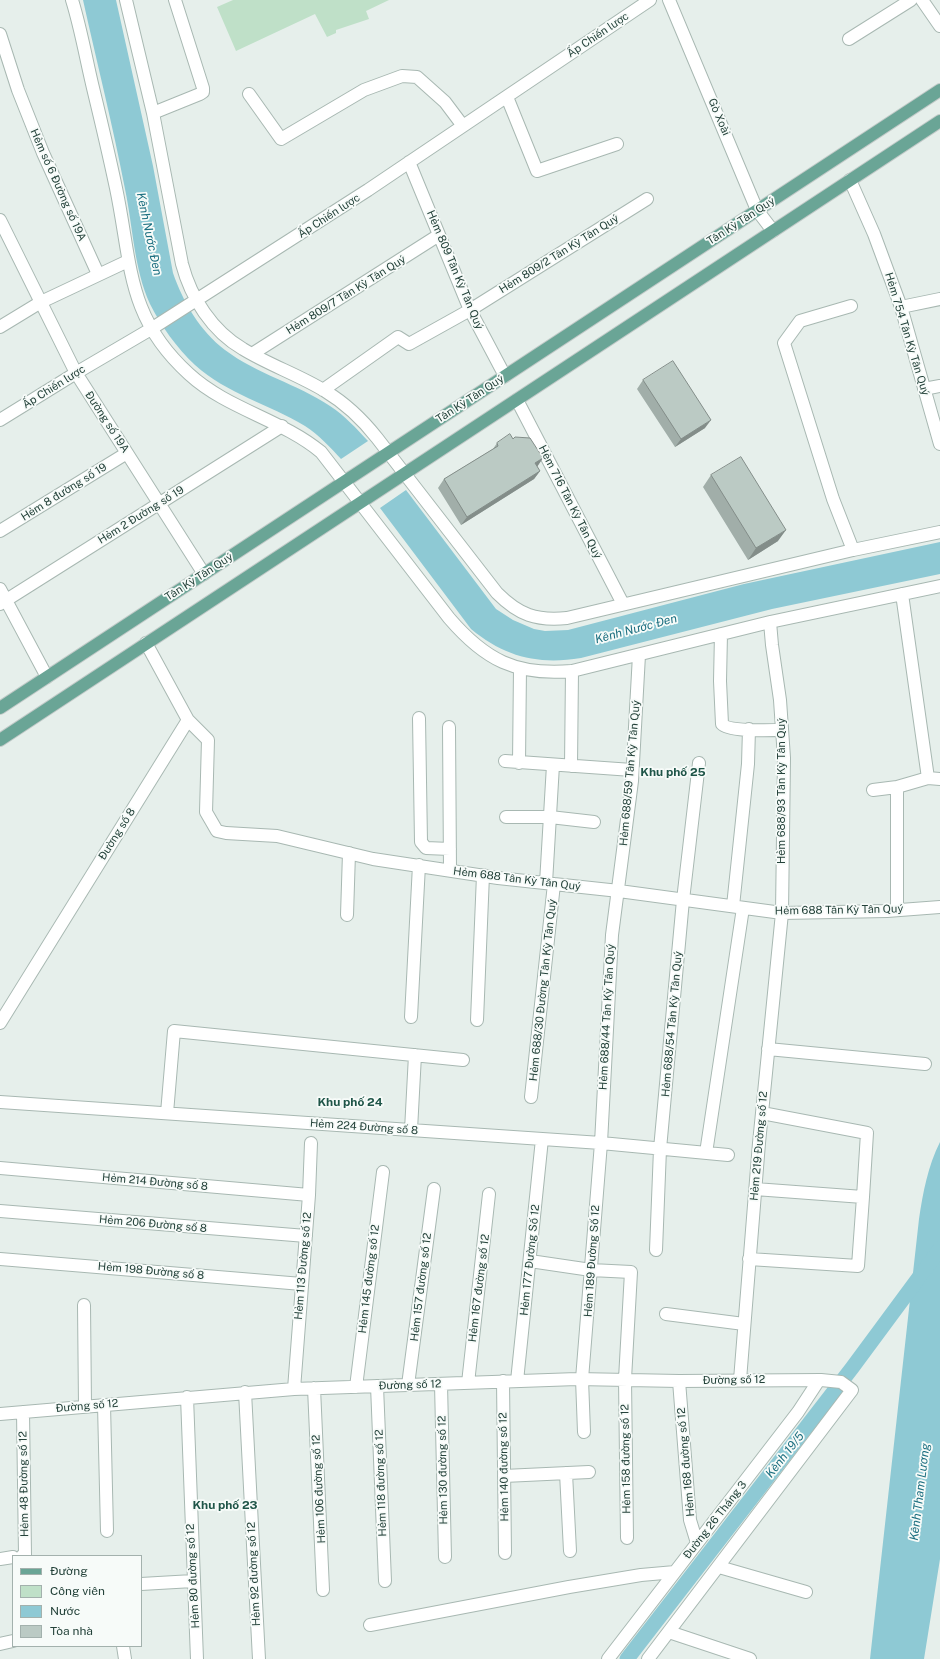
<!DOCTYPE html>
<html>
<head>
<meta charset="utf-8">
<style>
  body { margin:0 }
  #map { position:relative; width:940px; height:1659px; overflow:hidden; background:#e6efeb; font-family:"Public Sans",sans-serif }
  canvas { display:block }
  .legend { position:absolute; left:12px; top:1555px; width:130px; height:92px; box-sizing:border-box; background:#f7fbf9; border:1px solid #a3b1ad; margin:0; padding:5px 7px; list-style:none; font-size:12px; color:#24423a }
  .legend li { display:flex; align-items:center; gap:8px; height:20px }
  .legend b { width:20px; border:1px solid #a3b1ad }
</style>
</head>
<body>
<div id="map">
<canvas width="940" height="1659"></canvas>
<ul class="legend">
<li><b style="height:5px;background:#6aa596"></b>Đường</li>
<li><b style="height:11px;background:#bfe0c8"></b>Công viên</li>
<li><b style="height:11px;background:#8ec9d4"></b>Nước</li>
<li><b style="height:11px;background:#bbcac4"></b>Tòa nhà</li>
</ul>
</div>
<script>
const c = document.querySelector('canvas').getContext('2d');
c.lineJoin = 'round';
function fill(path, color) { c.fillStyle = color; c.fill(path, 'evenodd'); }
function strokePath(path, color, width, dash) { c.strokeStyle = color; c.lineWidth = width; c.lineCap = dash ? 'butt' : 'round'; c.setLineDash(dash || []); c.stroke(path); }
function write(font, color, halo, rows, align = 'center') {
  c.font = font + ' "Public Sans",sans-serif'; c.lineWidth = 3.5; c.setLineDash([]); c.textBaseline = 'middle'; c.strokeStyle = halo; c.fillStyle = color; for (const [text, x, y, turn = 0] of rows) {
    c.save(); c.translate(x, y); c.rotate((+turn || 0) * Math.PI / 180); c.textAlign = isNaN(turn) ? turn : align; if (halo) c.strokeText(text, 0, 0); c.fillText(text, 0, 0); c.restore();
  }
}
fill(new Path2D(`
  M233 0H389L366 11 369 19 336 30V33L327 37 315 14 236 51 217 7Z`), '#bfe0c8');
fill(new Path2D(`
  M83 0H116L153 166 173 273C183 302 200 331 225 350 257 374 297 384 330 406 345 416 356 428 368 441L341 459C330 447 319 435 305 426 269 404 227 394 195 365 177 348 161 326 150 304 134 269 133 227 125 189 113 126 97 63 83 0Z
  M406 490 496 609 513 620 534 629 545 631 568 630 744 584 940 542V574L772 609 581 658C538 665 505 657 471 629L380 508Z
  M940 1142V1559L924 1659H870L919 1219C923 1192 928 1166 940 1142Z`), '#8ec9d4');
strokePath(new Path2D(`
  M627 1659 852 1368 940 1249`), '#8ec9d4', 15);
const minor = new Path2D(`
  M72 0C81 29 86 59 93 88 101 121 109 155 116 188 132 264 126 317 189 374 227 409 281 419 321 452L449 618C485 660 516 676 572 671L770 622 940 586
  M126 0 153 113 182 264C191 298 212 331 243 349 269 365 299 375 325 391 345 403 362 419 377 438L497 593C519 615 536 621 567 618L853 550 940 532
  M669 0 757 210 773 231
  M922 0 940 26
  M0 34 18 90 43 153 98 274
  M849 39 911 0
  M249 94 281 139 364 90 402 76 417 77 445 102 463 126
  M507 97 537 171 617 144
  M153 113 200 94 203 92V88L175 0
  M409 162 470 310 505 376
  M850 180 874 234 901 307 940 444
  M0 220 76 373 204 574
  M851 306 800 321 784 343 833 499 853 550
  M901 307 940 299
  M0 327 41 302 128 261
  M252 354 439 235
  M924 389 940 386
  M323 390 398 337 409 344 470 310 647 199
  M517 400 623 604
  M0 420 76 373 151 329 368 190 650 0
  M0 531 127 453
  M0 589 47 677
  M902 594 928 778
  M0 604 282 426
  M721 634 720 681 722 724C729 732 770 730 782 730
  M419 718 421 842 426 848 450 849
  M188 720 208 740 206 812 217 831 226 833 277 836 373 859 498 878 619 891 782 913 887 911 940 907
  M449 727 450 870
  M505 761 632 770
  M519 763 520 668
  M571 766 572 671
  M873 790 897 787 928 778 940 779
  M506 817H550L594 822
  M546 883 553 765
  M733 906 748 764 749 729
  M897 910V787
  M347 915 349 853
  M411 1017 419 865
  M477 1020 483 875
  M0 1023 188 720 146 643
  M768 1049 925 1064
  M531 1097 554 884
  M0 1102 601 1143 728 1155
  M167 1113 174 1031 463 1060
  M762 1113 867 1133 863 1197
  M411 1130 415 1055
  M706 1153 743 908
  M0 1168 309 1195
  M0 1211 306 1236
  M656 1250 660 1149 683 900 699 763
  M0 1259 302 1284
  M749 1259 858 1266 863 1197 755 1189
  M530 1261 591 1270 631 1272 625 1379 627 1538
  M84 1305 85 1406
  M666 1314 744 1324
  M740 1380 759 1143 782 913 784 758 780 700 772 645 770 622
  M503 1381 505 1553
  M517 1381 542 1139
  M679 1381 690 1520 697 1543
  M468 1383 489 1194
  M441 1384 445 1557
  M408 1385 434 1189
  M377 1386 385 1581
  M356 1387 383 1172
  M314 1388 323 1590
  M294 1389 309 1195 311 1143
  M245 1392 259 1659
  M187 1397 197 1659
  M104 1405 107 1531
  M0 1414 294 1389 577 1379 679 1381 821 1380 841 1382 852 1390 648 1659
  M584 1432 582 1379 601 1143 612 935 632 781 639 655
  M566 1473 570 1551
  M504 1476 589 1472
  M22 1556 25 1555 23 1412
  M0 1559 13 1557
  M719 1567 806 1592
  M141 1584 193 1581
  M370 1625 569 1587 641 1575 675 1572
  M669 1632 750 1659
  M0 1644 13 1641
  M123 1646 125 1659
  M608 1659 798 1412 819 1380`);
const major = new Path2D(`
  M0 708 940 90
  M0 740 940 121`);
strokePath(minor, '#a8b8b2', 14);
strokePath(major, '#c2cac8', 14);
strokePath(minor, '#fff', 12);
strokePath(major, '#6aa596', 12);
fill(new Path2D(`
  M643 380 705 428 675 447 637 389Z
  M513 439 543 458 537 466 540 471 534 479 461 525 438 488 444 479 493 449 497 443Z
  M711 475 778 541 748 560 703 487Z`), '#a1aea9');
fill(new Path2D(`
  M711 420 705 428 675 447 681 439Z
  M543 458 537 467 535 463Z
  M540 471 534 479 461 525 467 517Z
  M786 530 778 541 748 560 756 548Z`), '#838d89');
const building = new Path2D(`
  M673 361 711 420 681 439 643 380Z
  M510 434 513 439 515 437 530 438 543 458 535 463 540 471 467 517 444 479 498 446 497 443Z
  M741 457 786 530 756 548 711 475Z`);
fill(building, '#bbcac4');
strokePath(building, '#838d89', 1);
write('11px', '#24423a', '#f7fbf9', [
  ["Ấp Chiến lược",598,35,-34],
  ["Gò Xoài",719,117,67],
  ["Hẻm số 6 Đường số 19A",58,185,66],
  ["Ấp Chiến lược",329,216,-33],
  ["Tân Kỳ Tân Quý",741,221,-33],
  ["Hẻm 809/2 Tân Kỳ Tân Quý",559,254,-32],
  ["Hẻm 809 Tân Kỳ Tân Quý",455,270,67],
  ["Hẻm 809/7 Tân Kỳ Tân Quý",346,295,-32],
  ["Hẻm 754 Tân Kỳ Tân Quý",907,334,73],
  ["Ấp Chiến lược",54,387,-32],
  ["Tân Kỳ Tân Quý",470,399,-33],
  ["Đường số 19A",107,422,57],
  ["Hẻm 8 đường số 19",64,492,-32],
  ["Hẻm 716 Tân Kỳ Tân Quý",570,502,63],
  ["Hẻm 2 Đường số 19",141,515,-32],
  ["Tân Kỳ Tân Quý",199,577,-33],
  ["Hẻm 688/59 Tân Kỳ Tân Quý",630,773,-85],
  ["Hẻm 688/93 Tân Kỳ Tân Quý",782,791,-90],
  ["Đường số 8",117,834,-58],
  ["Hẻm 688 Tân Kỳ Tân Quý",517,879,7],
  ["Hẻm 688 Tân Kỳ Tân Quý",839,910,-1],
  ["Hẻm 688/30 Đường Tân Kỳ Tân Quý",543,990,-84],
  ["Hẻm 688/44 Tân Kỳ Tân Quý",607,1017,-87],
  ["Hẻm 688/54 Tân Kỳ Tân Quý",672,1024,-85],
  ["Hẻm 224 Đường số 8",364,1127,4],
  ["Hẻm 219 Đường số 12",759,1146,-85],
  ["Hẻm 214 Đường số 8",155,1182,5],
  ["Hẻm 206 Đường số 8",153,1224,5],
  ["Hẻm 177 Đường Số 12",530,1260,-84],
  ["Hẻm 189 Đường Số 12",592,1261,-86],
  ["Hẻm 113 Đường số 12",303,1266,-85],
  ["Hẻm 198 Đường số 8",151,1271,5],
  ["Hẻm 145 đường số 12",369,1279,-83],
  ["Hẻm 157 đường số 12",421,1287,-83],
  ["Hẻm 167 đường số 12",479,1288,-83],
  ["Đường số 12",734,1380,-1],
  ["Đường số 12",410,1385,-2],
  ["Đường số 12",87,1406,-5],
  ["Hẻm 158 đường số 12",626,1459,-91],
  ["Hẻm 168 đường số 12",686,1462,-95],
  ["Hẻm 140 đường số 12",504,1467,-91],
  ["Hẻm 130 đường số 12",443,1470,-91],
  ["Hẻm 118 đường số 12",381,1483,-92],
  ["Hẻm 48 Đường số 12",24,1484,-91],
  ["Hẻm 106 đường số 12",319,1489,-93],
  ["Đường 26 Tháng 3",715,1520,-52],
  ["Hẻm 92 đường số 12",254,1574,-93],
  ["Hẻm 80 đường số 12",193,1576,-93]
]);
write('italic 12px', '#1c6f80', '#f7fbf9', [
  ["Kênh Nước Đen",149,234,78],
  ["Kênh Nước Đen",636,629,-15],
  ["Kênh 19/5",785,1455,-52],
  ["Kênh Tham Lương",920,1492,-83]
]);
write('bold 12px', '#1f5548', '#f7fbf9', [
  ["Khu phố 25",673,772],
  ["Khu phố 24",350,1102],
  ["Khu phố 23",225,1505]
]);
</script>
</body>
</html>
